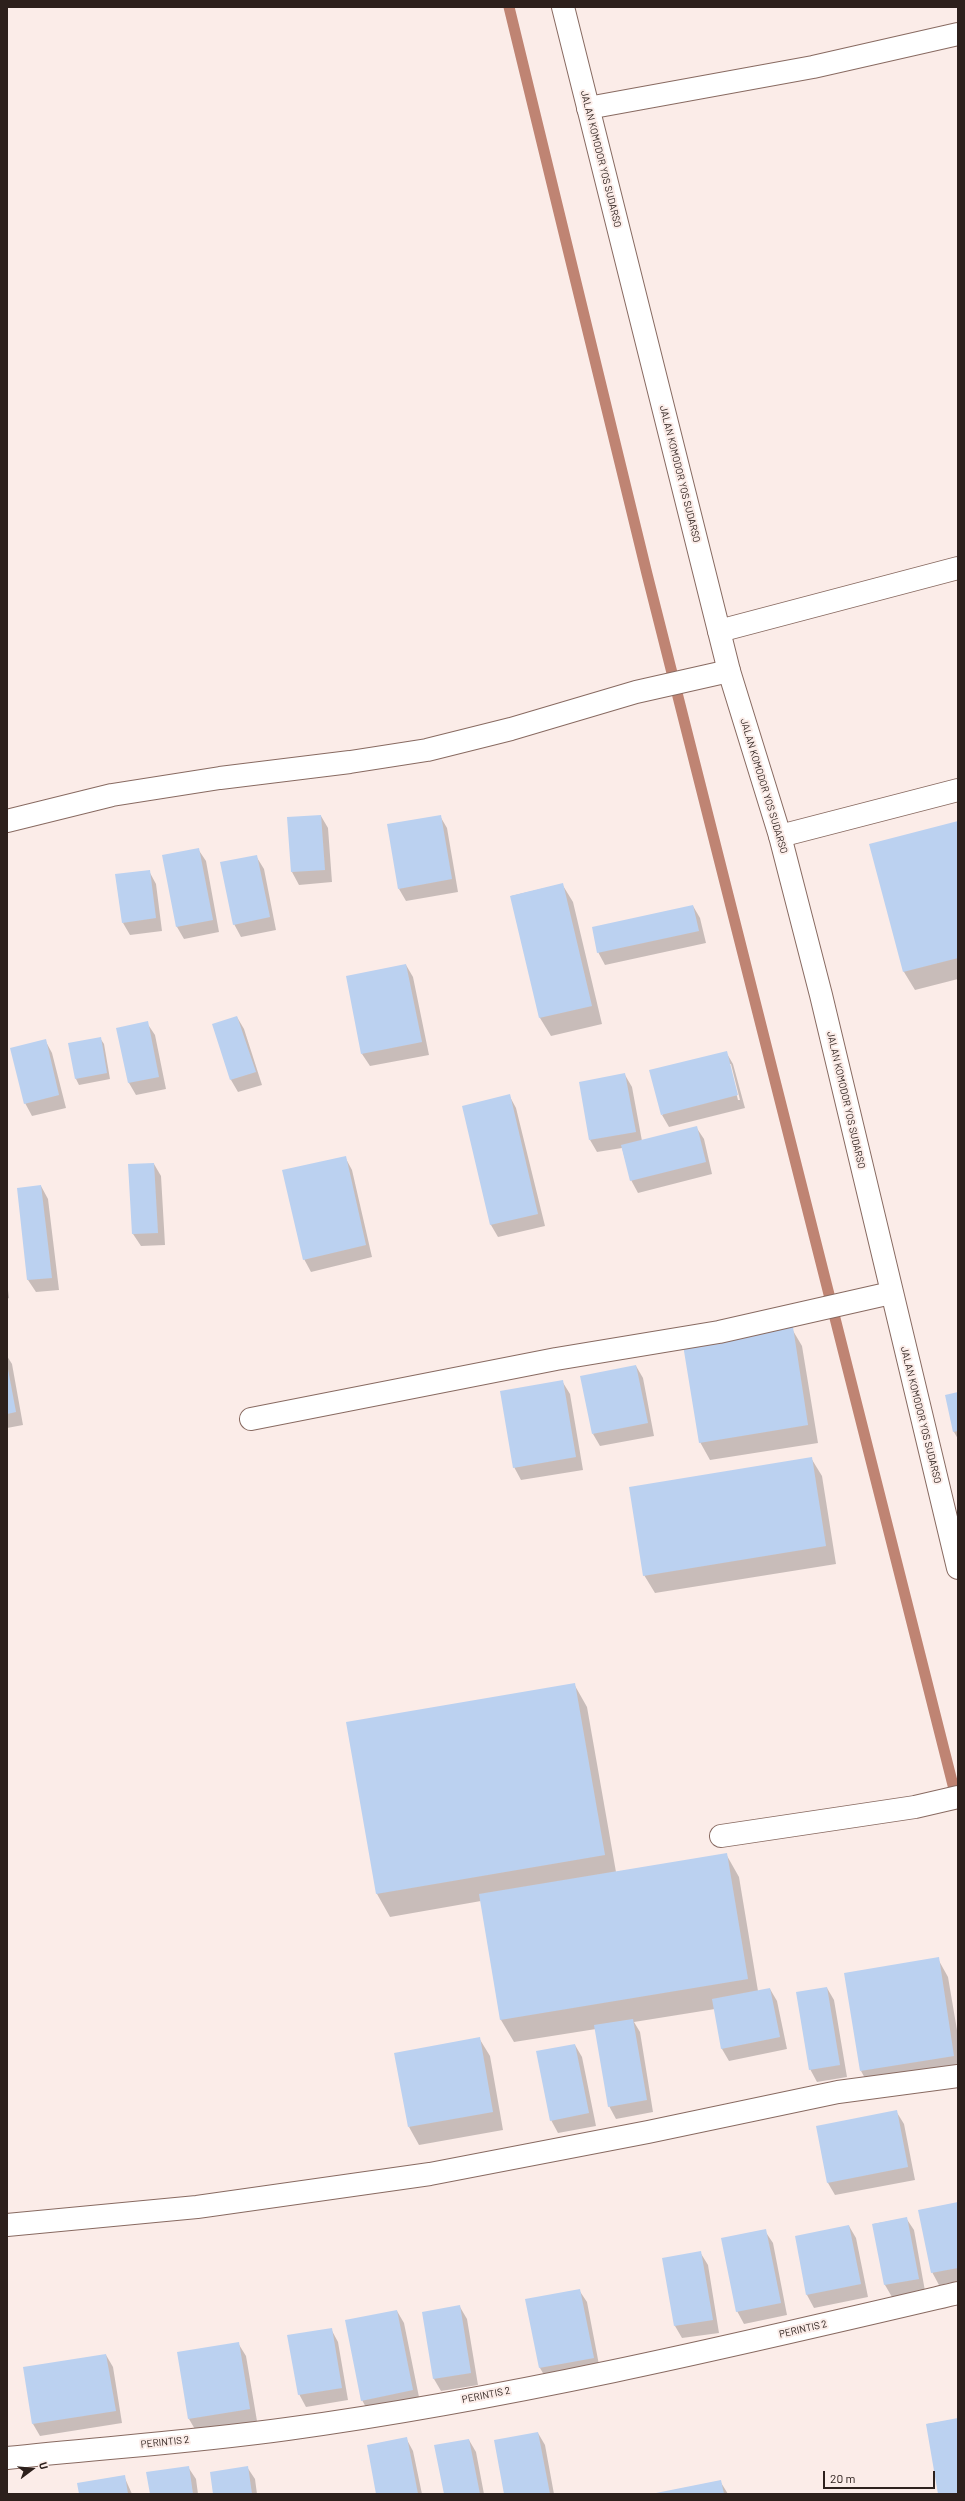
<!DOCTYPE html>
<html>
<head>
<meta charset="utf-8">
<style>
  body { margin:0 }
  #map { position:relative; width:965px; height:2501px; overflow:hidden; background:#fbece8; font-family:Barlow,sans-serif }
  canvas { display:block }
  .frame { position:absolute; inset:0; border:8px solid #2d201c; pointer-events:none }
  .north { position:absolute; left:12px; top:2449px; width:40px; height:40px; -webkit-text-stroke:3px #fbece8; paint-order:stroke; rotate:74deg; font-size:11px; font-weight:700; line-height:16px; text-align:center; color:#2d201c }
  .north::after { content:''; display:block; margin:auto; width:14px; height:18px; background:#2d201c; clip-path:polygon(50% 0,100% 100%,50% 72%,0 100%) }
  .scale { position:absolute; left:823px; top:2471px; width:112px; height:18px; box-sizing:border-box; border:2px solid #2d201c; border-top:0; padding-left:5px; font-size:12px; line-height:14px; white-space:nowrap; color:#2d201c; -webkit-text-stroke:3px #fbece8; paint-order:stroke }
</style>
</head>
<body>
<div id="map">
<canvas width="965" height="2501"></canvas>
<div class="frame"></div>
<div class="north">U</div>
<div class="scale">20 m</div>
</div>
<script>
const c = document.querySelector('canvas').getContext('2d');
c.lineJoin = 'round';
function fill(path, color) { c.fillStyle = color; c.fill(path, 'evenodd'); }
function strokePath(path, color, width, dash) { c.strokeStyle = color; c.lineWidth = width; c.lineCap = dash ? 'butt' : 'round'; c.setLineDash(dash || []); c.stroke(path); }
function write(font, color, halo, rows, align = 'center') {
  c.font = font + ' Barlow,sans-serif'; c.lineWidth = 4; c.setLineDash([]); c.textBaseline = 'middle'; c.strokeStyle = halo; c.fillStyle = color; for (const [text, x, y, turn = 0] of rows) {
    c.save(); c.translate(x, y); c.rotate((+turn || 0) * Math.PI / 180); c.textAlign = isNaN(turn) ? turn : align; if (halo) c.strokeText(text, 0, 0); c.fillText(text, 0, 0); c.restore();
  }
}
fill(new Path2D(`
  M321 816 328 828 332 882 299 885 292 872 288 818Z
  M440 816 447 828 458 892 406 901 399 889Z
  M958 822V979L915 990 904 972 870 845Z
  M198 849 206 861 219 932 184 939 177 927 164 856Z
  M256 856 264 869 276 930 241 937 234 924Z
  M149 871 156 884 162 931 130 935 123 923Z
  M562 884 573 902 602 1024 551 1036 540 1018 511 896Z
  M693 906 700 918 706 943 605 965 598 952Z
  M406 965 413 977 429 1055 370 1066 362 1054Z
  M237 1017 244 1029 262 1085 238 1092 231 1080Z
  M147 1023 155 1035 166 1089 136 1095 129 1083 118 1029Z
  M100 1038 104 1044 110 1079 79 1085 76 1079 69 1044Z
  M45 1040 52 1053 66 1108 32 1116 25 1103Z
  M726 1052 733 1064 745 1108 669 1127 662 1115ZM729 1064H731L740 1100H738Z
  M625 1075 632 1087 642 1141 696 1127 704 1139 712 1174 638 1193 631 1180 622 1148 597 1152 590 1140Z
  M509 1095 516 1108 545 1226 498 1237 491 1225 463 1107Z
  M345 1157 352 1170 372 1257 311 1272 304 1259Z
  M154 1164 161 1176 165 1245 141 1246 133 1234Z
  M41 1186 48 1199 59 1290 36 1292 28 1280 18 1189Z
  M7 1282 9 1298 7 1299Z
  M792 1329 802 1346 818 1443 710 1460 700 1442Z
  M7 1356 12 1364 23 1425 7 1428Z
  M636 1366 643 1378 654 1436 600 1446 593 1434Z
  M562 1381 570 1394 583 1470 521 1480 514 1467Z
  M958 1393V1439L954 1432Z
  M811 1458 822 1476 836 1564 655 1593 644 1575Z
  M574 1684 587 1707 616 1872 726 1854 739 1877 758 1991 770 1989 777 2001 787 2049 729 2061 722 2049 715 2009 634 2022 640 2032 653 2112 616 2119 609 2106 596 2029 514 2042 501 2020 481 1901 390 1917 377 1894 347 1723Z
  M938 1959 948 1977 958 2036V2075L871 2089 861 2071Z
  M827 1988 834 2000 847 2077 817 2082 810 2069Z
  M479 2038 490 2056 503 2130 419 2145 409 2127Z
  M575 2045 582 2057 596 2126 558 2133 551 2120Z
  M896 2111 904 2124 915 2180 835 2195 828 2183 817 2127Z
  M958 2203V2281L939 2285 932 2272Z
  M906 2218 914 2230 925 2291 892 2297 885 2285 873 2224Z
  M849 2226 856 2238 868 2297 814 2308 807 2295 796 2237Z
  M765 2231 773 2243 787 2315 744 2324 737 2311Z
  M700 2252 708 2265 719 2333 682 2338 675 2326 663 2259Z
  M579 2290 587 2302 600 2370 547 2380 540 2368 526 2300Z
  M460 2307 467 2319 478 2385 441 2391 434 2379 423 2313Z
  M397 2311 404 2323 420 2402 369 2413 362 2400Z
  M331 2329 338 2342 348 2400 306 2407 299 2394Z
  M238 2343 246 2356 257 2421 196 2431 189 2419Z
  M106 2355 113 2367 122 2423 40 2436 33 2424 24 2368Z
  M958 2419V2494H939L927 2424Z
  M538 2433 545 2445 554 2494H505Z
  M406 2438 413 2451 422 2494H377Z
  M469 2440 476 2452 484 2494H445Z
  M188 2467 196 2479 198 2494H151Z
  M247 2467 255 2479 257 2494H214Z
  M124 2476 132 2494H80Z
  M720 2481 728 2494H657Z`), '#0003');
strokePath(new Path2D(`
  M509 7 647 574 957 1801`), '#bf8473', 11);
fill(new Path2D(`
  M321 815 325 870 291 872 287 817Z
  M441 815 452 879 398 889 387 824Z
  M958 821V958L903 972 869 844Z
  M199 848 213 920 176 927 162 855Z
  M257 855 270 917 233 925 220 862Z
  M150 870 156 918 122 923 115 874Z
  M563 883 592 1006 539 1018 510 896Z
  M693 905 699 931 597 953 592 927Z
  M406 964 422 1042 361 1054 346 976Z
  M237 1016 256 1072 230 1080 212 1024Z
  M148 1021 159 1077 128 1083 116 1028Z
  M101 1037 107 1073 75 1079 68 1043Z
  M46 1039 59 1095 24 1104 10 1048Z
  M727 1051 738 1095 661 1115 649 1070Z
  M625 1073 636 1132 589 1140 579 1082Z
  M510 1094 538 1214 490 1225 462 1106Z
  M697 1126 706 1162 630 1181 621 1145Z
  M346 1156 366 1245 303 1260 282 1170Z
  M154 1163 158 1233 132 1234 128 1164Z
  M41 1185 52 1278 27 1280 17 1188Z
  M793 1327 808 1425 699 1443 683 1345Z
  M7 1364 16 1412 7 1414Z
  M636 1365 648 1423 592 1434 580 1376Z
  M563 1380 576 1457 513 1468 500 1391Z
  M958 1392V1431L953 1432 945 1395Z
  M812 1457 826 1546 643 1576 629 1487Z
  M575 1683 605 1855 376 1894 346 1722Z
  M727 1853 748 1979 500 2020 479 1894Z
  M939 1957 954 2056 860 2071 844 1973Z
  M827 1987 840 2065 809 2070 796 1992Z
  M770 1988 780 2037 721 2049 712 1999Z
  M633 2019 647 2100 608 2107 594 2025Z
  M480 2037 493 2112 408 2127 394 2053Z
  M575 2044 589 2113 550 2121 536 2051Z
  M897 2110 908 2167 827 2183 816 2126Z
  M958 2202V2268L931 2273 918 2210Z
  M907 2217 919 2279 884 2285 872 2224Z
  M849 2225 861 2284 806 2295 795 2236Z
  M766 2229 781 2303 736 2312 721 2238Z
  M701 2251 713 2320 674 2326 662 2258Z
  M580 2289 594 2358 539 2368 525 2299Z
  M460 2305 471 2373 433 2379 422 2312Z
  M397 2310 413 2390 361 2401 345 2320Z
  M332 2328 342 2388 298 2395 287 2335Z
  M239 2342 250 2409 188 2419 177 2352Z
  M106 2354 116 2411 32 2424 23 2367Z
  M958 2418V2493L938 2494 926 2424Z
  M538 2432 550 2494H504L494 2440Z
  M407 2437 418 2494H376L367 2445Z
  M469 2439 480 2494H444L434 2445Z
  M189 2466 193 2494H150L146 2472Z
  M248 2466 252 2494H213L210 2472Z
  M125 2475 128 2494H79L77 2483Z
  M721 2480 724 2494H656V2493Z`), '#bbd1f0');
const service = new Path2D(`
  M721 1836 915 1807 958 1797`);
const minor = new Path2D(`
  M588 108 813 67 958 34
  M719 631 958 568
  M7 821 112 795 220 778 350 762 427 750 511 729 636 692 729 671
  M780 836 958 790
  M251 1419 556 1359 719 1332 891 1293
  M7 2225 197 2207 430 2174 648 2132 838 2092 958 2076
  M7 2458C100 2448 194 2442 287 2429 513 2398 736 2345 958 2293`);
const tertiary = new Path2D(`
  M563 7 729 671 780 836 821 995 958 1568`);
strokePath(service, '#886a61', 24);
strokePath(minor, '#886a61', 24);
strokePath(tertiary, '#886a61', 24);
strokePath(service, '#fff', 22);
strokePath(minor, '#fff', 22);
strokePath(tertiary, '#fff', 22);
write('10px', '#2d201c', '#fbece8', [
  ["JALAN KOMODOR YOS SUDARSO",601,159,76],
  ["JALAN KOMODOR YOS SUDARSO",680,474,76],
  ["JALAN KOMODOR YOS SUDARSO",764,786,73],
  ["JALAN KOMODOR YOS SUDARSO",846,1100,77],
  ["JALAN KOMODOR YOS SUDARSO",921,1415,76],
  ["PERINTIS 2",803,2329,-13],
  ["PERINTIS 2",486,2395,-11],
  ["PERINTIS 2",165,2442,-6]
]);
</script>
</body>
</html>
